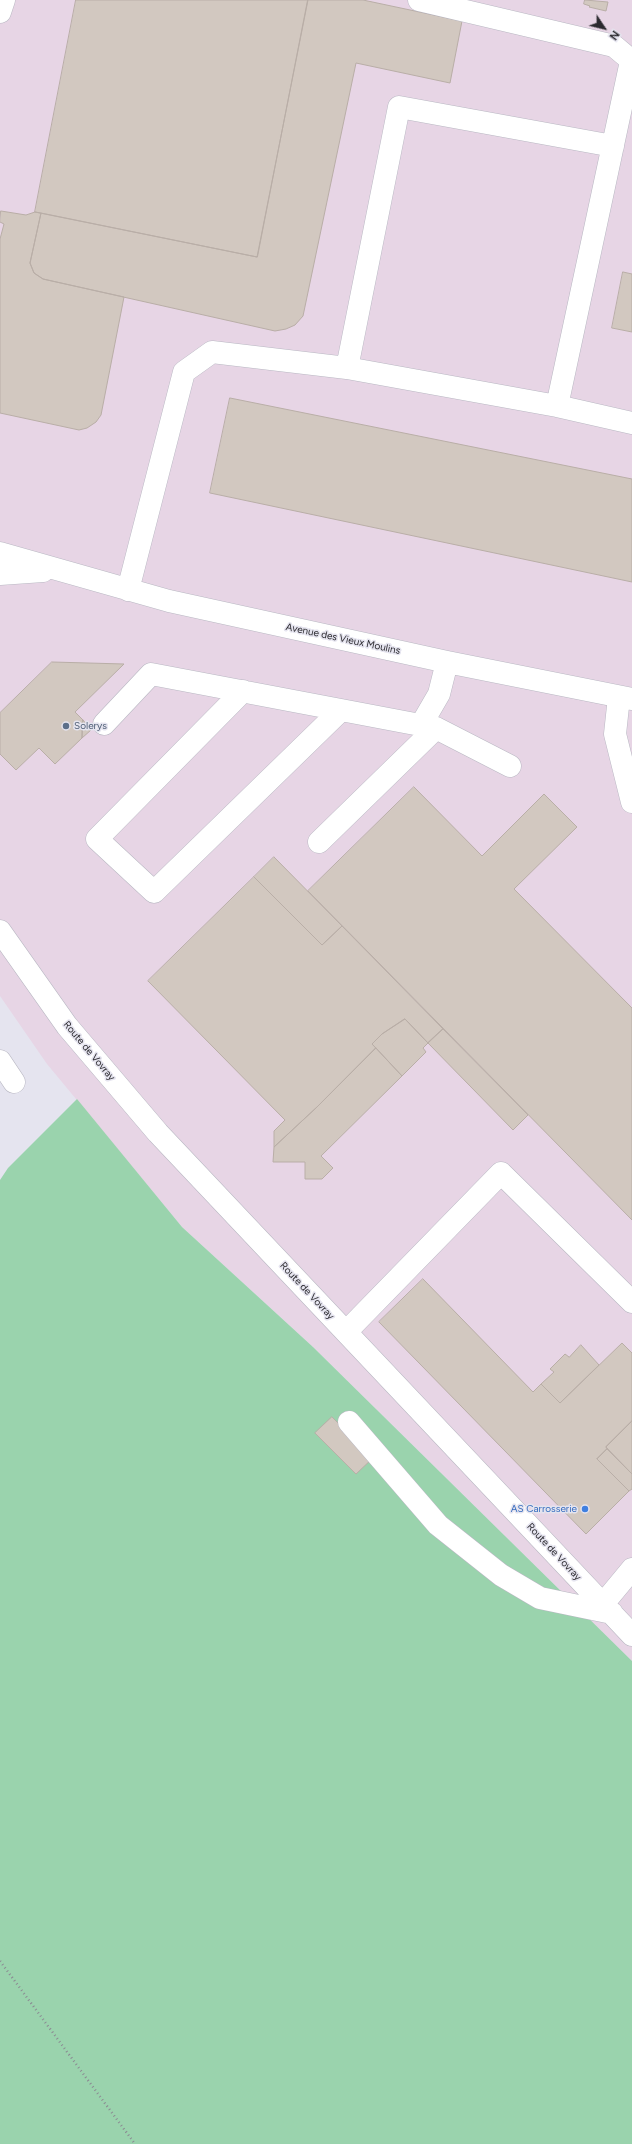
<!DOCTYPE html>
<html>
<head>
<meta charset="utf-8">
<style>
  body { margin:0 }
  #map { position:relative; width:632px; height:2144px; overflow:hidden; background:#e5e4ef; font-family:Figtree,sans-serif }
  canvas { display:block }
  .north { position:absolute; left:584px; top:8px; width:40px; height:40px; -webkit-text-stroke:3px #e5e4ef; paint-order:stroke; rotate:125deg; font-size:11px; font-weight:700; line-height:16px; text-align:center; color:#2b2a2f }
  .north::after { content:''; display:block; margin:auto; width:14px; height:18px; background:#2b2a2f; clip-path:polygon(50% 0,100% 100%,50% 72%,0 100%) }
</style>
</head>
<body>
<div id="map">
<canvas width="632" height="2144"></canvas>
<div class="north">N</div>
</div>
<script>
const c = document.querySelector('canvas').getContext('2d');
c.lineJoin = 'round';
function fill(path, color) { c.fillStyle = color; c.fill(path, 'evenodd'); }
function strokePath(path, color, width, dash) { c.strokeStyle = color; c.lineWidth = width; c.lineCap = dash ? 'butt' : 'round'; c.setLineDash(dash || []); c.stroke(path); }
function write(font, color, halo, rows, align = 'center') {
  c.font = font + ' Figtree,sans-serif'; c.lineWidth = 3; c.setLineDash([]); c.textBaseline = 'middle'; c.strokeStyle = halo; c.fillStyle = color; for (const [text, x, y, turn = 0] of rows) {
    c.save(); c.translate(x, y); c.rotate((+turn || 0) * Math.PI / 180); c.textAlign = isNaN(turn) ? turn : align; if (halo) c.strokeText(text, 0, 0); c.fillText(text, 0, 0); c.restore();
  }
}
fill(new Path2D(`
  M0 0H632V1661L313 1347 182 1227 47 1064 0 996Z`), '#e7d5e5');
fill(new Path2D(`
  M77 1099 182 1227 313 1347 632 1661V2144H0V1180L8 1168Z`), '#9ad3ad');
const building = new Path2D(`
  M76 0H308L257 257 35 212Z
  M308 0H363L462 21 450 83 356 63 303 316 295 325 286 329 275 331 43 279 34 273 30 263 41 213 257 257Z
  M585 0 608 2 606 11 589 7 590 6 584 4Z
  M1 211 26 215 35 212 41 213 30 263 34 273 43 279 124 297 101 415 96 422 87 428 79 430 0 413V239L4 224 0 222Z
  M623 272 632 274V332L612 328Z
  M230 398 632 479V582L210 493Z
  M52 662 124 664 75 712 83 720 82 738 55 764 39 748 16 770 0 754V713Z
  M83 720 91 730 82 738V729Z
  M414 787 482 856 544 794 577 827 514 889 632 1008V1220L308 891Z
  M274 857 342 926 322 945 254 877Z
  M254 877 322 945 342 926 443 1029 428 1043 405 1019 382 1034 372 1044 376 1048 317 1107 274 1147V1131L285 1120 148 981Z
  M405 1019 428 1043 423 1048 426 1052 402 1076 372 1044 382 1034Z
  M443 1029 528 1115 513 1130 428 1043Z
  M376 1048 402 1076 321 1156 333 1168 322 1179H305V1162H273L274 1147 317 1107Z
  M423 1279 533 1392 541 1384 560 1403 622 1343 632 1353V1421L606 1447 607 1449 597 1459 629 1491 586 1534 379 1322Z
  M581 1345 599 1365 560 1403 541 1384 554 1372 550 1369 565 1354 569 1357Z
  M332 1417 373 1458 356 1474 315 1433Z
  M632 1421V1474L606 1447Z
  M607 1449 632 1474V1489L629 1491 597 1459Z`);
fill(building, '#d2c8c0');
strokePath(building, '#b9aea7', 1);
const minor = new Path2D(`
  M419 0 614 46 632 61
  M0 12 4 0
  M347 368 557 406 632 423
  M557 406 631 61
  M0 553 169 601 447 662 632 699
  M0 574 43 571
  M128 590 184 372 212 352 347 368 399 107 613 146
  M243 691 97 839 154 892 341 710
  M619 697 615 734 632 802
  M104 724 151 674 436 728
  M421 725 439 694 447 662
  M319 842 436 728 510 766
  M0 931 67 1026 158 1133 632 1635
  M0 1061 14 1082
  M346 1332 501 1173 632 1302
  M349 1422 438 1525 501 1575 540 1598 612 1613
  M603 1604 632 1569`);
strokePath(minor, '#b9b8c3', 23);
strokePath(new Path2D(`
  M0 1961 135 2144`), '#8b8a92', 2.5, [1, 3]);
strokePath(minor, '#fff', 22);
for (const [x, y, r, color] of [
  [66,726,4,"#5c6f8a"],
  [585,1509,4,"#3f7fe0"]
]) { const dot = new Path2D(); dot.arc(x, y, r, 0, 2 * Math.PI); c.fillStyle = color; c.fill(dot); strokePath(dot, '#e5e4ef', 1.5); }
write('10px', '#2b2a2f', '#e5e4ef', [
  ["Avenue des Vieux Moulins",343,639,12],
  ["Route de Vovray",89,1051,50],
  ["Route de Vovray",307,1291,47],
  ["Route de Vovray",554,1552,47]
]);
write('10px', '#4e5e75', '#e5e4ef', [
  ["Solerys",74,726]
], 'left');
write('10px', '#366cbe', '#e5e4ef', [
  ["AS Carrosserie",577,1509]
], 'right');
</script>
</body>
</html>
